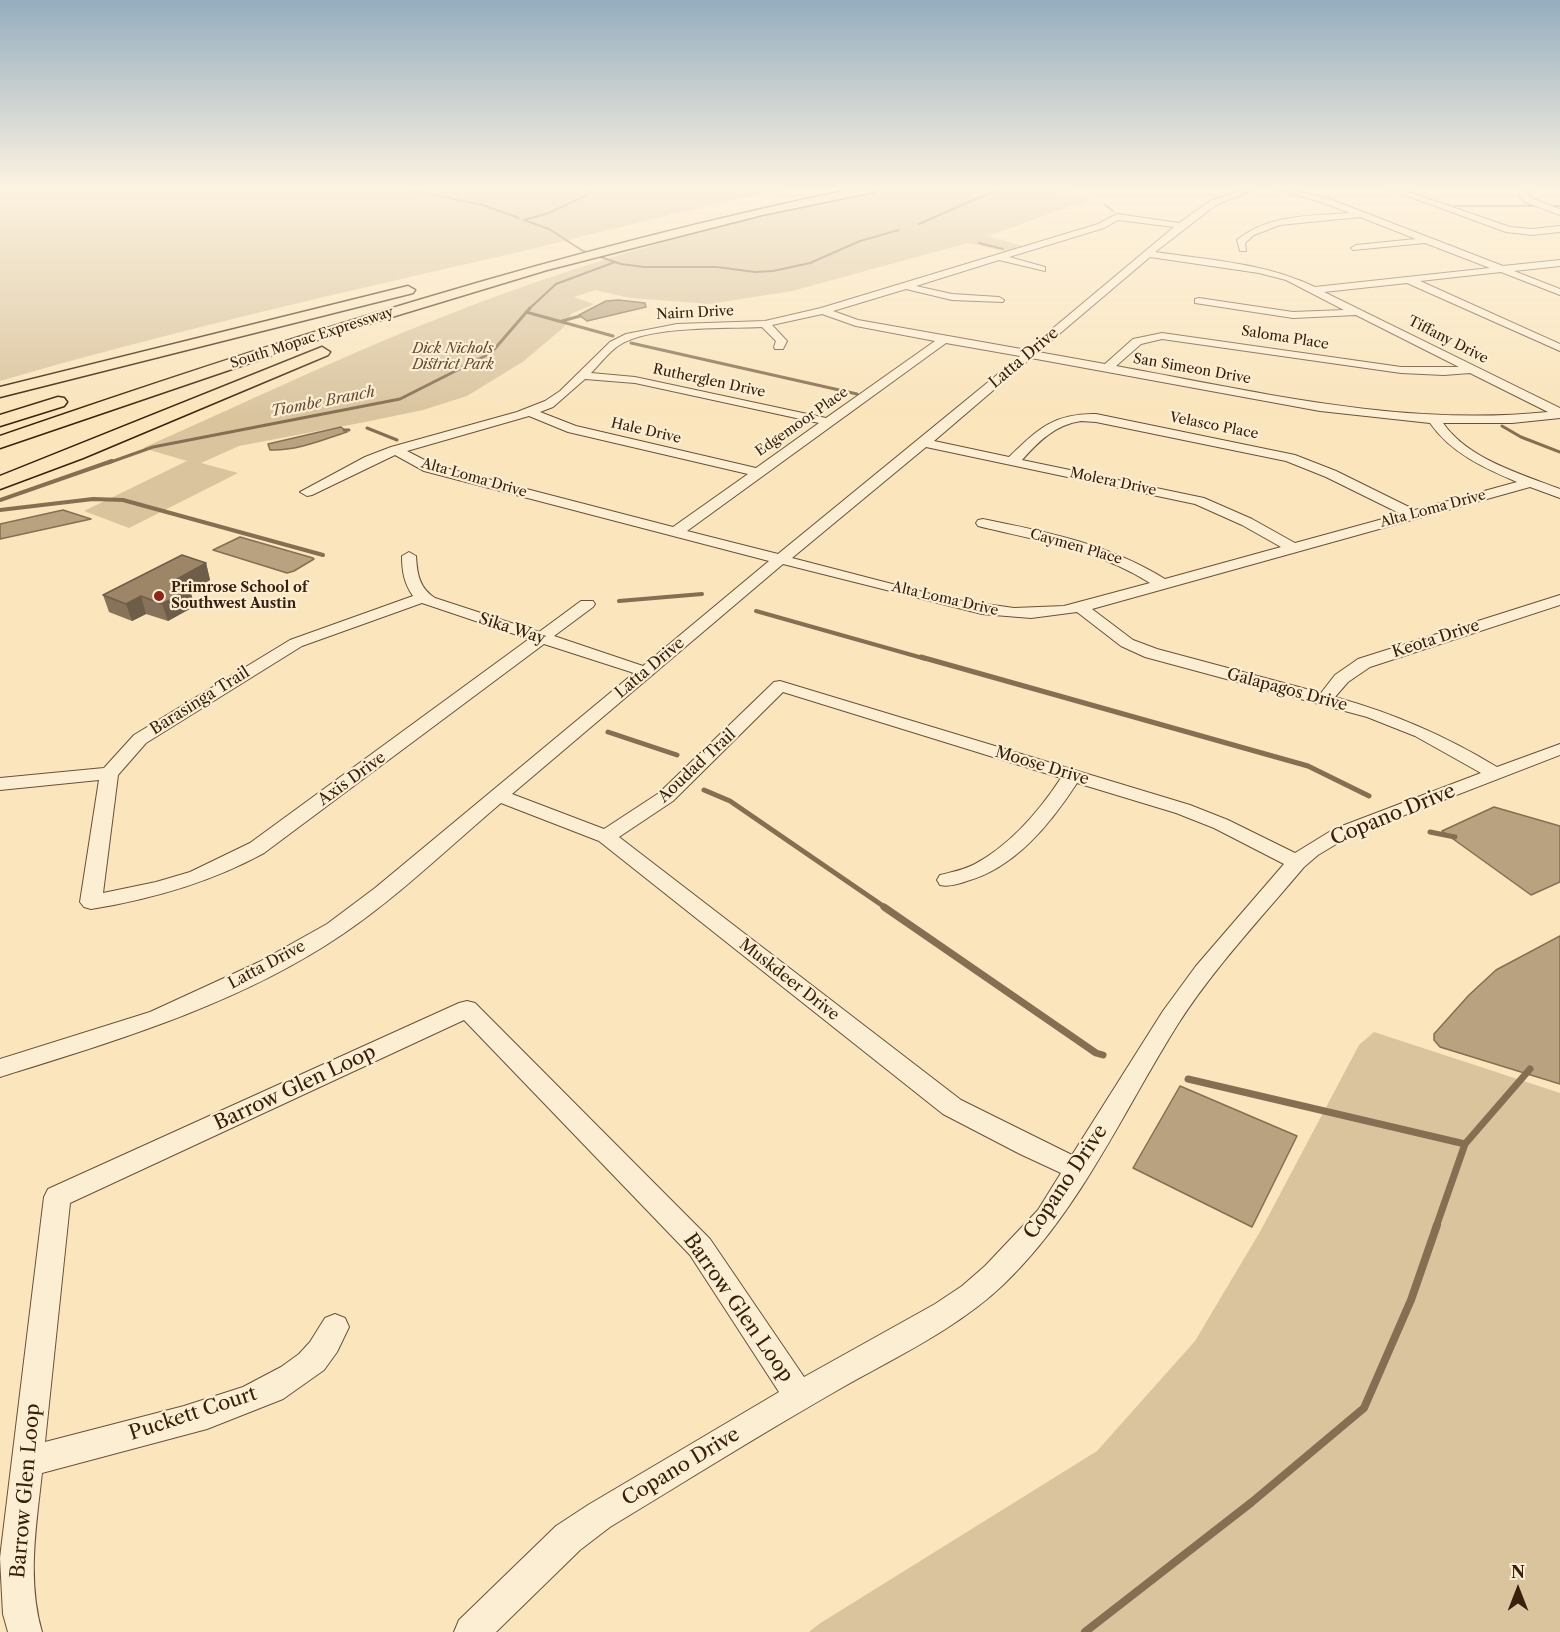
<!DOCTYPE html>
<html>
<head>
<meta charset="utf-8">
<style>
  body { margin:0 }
  #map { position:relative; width:1560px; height:1632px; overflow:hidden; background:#fae5bc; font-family:"Libre Caslon Text",serif }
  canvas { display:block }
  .north { position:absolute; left:1488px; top:1560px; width:60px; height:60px; -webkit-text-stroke:4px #fceed3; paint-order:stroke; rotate:0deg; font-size:16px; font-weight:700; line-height:24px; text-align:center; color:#39200d }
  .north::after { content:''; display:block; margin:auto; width:21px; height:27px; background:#39200d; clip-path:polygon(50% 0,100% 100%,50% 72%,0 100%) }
</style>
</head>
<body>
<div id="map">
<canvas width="1560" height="1632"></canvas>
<div class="north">N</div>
</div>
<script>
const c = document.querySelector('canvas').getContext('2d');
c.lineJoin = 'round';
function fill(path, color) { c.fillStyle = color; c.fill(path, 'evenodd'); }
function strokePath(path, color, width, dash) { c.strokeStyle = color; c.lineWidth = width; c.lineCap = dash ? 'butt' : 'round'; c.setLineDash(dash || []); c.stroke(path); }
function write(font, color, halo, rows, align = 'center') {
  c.font = font + ' "Libre Caslon Text",serif'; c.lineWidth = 4.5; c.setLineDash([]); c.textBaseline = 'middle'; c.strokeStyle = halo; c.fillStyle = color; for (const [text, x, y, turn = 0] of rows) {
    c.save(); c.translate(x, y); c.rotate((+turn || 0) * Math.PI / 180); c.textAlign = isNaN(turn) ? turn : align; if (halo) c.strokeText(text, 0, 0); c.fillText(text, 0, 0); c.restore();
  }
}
fill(new Path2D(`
  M0 188H793C696 206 601 233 506 255 336 294 167 332 0 381Z
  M890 188H1081L1063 195 1091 199 988 236 1023 246 1006 252 968 243 792 291 710 304 630 298 595 290 574 297 594 304 571 314 564 327 524 361 467 396 423 410 365 422 239 446 201 463 238 473 129 528 84 511 187 461 143 448C243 404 341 356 442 317 586 260 738 218 890 188Z
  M1374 1032 1560 1093V1632H809L819 1624 1097 1451 1195 1341 1261 1230 1359 1045Z`), '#d9c49e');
const water = new Path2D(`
  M618 300 645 303 646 307 587 321 579 315 606 301Z
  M341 427 347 432C322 440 297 451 270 450L268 444Z
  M63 510 91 519 0 539V524Z
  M240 537 313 558 314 559 294 571 287 573 213 550Z
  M1494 807 1560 826V882L1531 895 1442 831Z
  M1560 936V1084L1440 1047 1434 1040V1034L1469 995 1496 970Z
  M1180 1086 1297 1136 1252 1227 1133 1168Z`);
fill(water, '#b8a280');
strokePath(water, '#856e52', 1.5);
strokePath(new Path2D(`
  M402 188 483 205 519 218
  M1104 204 1113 211
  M1454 206H1534
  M1549 206H1560
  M524 220 549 229 583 251 621 264 644 267H717L755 272 773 271 810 263 860 241 899 230
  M524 220 549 213 589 194 590 188
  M919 224 1001 188
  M981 243H979L1003 249
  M529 309 556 284 615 262`), '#856e52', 2);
strokePath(new Path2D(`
  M526 312 613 336
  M562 321 580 316
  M631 343 857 394
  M1502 426 1521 437 1560 452
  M367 428 397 440
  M344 430H349
  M108 463 153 447 400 399 491 353 530 308`), '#856e52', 3);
strokePath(new Path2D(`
  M0 500 112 461
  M0 510 93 499 123 500 323 555
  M619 601 702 594
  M756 611 926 659`), '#856e52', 4);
strokePath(new Path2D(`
  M921 657 1308 766 1369 796
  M608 732 677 755
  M704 790 730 801 886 908
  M1430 832 1455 837`), '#856e52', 5);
strokePath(new Path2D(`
  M884 907 1096 1053 1103 1055
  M1188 1079 1465 1144
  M1436 1227 1465 1144 1530 1069`), '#856e52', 7);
strokePath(new Path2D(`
  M1085 1632 1252 1502 1364 1408 1411 1300 1437 1225`), '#856e52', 8);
const minor = new Path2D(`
  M1246 188H1257L1216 205 1155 252C1209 260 1265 263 1315 287L1490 268 1425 243 1353 250 1351 248 1356 245 1416 239 1360 217 1280 225 1254 235 1245 243 1246 251H1240L1237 240C1269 214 1311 216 1350 213L1321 202 1271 188H1284L1327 198 1503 266 1560 260V266L1514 271 1560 289V295L1501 272 1420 281 1560 344V351L1407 283 1324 292 1560 408V418L1512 423H1443C1468 459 1521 474 1560 489V498L1530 487 1092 609 1133 640 1157 649 1321 693 1335 675 1358 659 1560 595V605L1370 667 1348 682 1335 697C1395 714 1444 735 1497 767L1560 744V755L1348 837 1318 855 1304 867C1261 918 1214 968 1178 1024 1122 1113 1080 1211 1004 1284 957 1329 894 1358 838 1390 761 1434 686 1481 610 1527L580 1550 496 1632H454L459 1620 556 1526 588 1505 779 1392 690 1255 464 1020 70 1203 45 1442 184 1406 243 1387 281 1367 299 1354 310 1342 325 1318 335 1314 345 1318 349 1327 337 1352 324 1370 283 1399 207 1429 42 1473C36 1527 27 1580 42 1632H8L3 1614 0 1558 44 1197 48 1189 459 1003 467 1001 475 1003 710 1239 804 1377 935 1304 962 1286 985 1266 1038 1210 1061 1173 1020 1154 943 1114 599 841 501 803C449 847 399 896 343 934 240 1004 118 1040 0 1077V1059L150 1012 259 962 327 924 375 888 634 673 544 644 264 853C209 883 152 899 91 909L84 907 80 902 99 780 0 790V778L104 768 134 735 290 640 413 596C404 583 402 571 402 556L409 552 416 556C417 573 419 588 435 598L539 632 581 601H593L595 604 593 607 554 636 643 666 769 561 424 471 395 455 312 495 307 496 300 492 365 457 391 447 517 412 545 401 560 391 610 342 626 334 677 324 765 321 821 308 1098 224 1117 214 1179 223 1210 201ZM1118 220 1174 227 1027 350 858 320 833 311 906 289 952 300 1003 302 1004 300 999 297 952 294 916 286 999 260 1045 271V267L1009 257 1104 228ZM1150 257 1259 273 1286 280 1344 310 1293 312 1199 298 1195 299V303L1293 318 1356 315 1459 367H1401L1162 333 1133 339 1105 364 1038 352ZM822 314 856 326 935 341 826 418 635 377 591 373C600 364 608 353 618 346 649 325 725 329 762 327L776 341 774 347 775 349H783L787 341 772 325ZM1162 339 1401 373 1444 375 1470 373 1548 412C1401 427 1259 392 1116 366L1141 344ZM946 343 1020 356 778 554 687 531ZM1031 358 1320 411 1430 423C1451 453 1484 468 1517 482L1415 510 1336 471 1295 455 1096 414C1054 413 1038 429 1009 457L934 441ZM585 379 635 383 819 423 756 468 576 426 540 412 553 407ZM529 416 568 432 748 474 673 527 434 465 407 451ZM1081 421 1096 422 1286 461 1326 477 1401 514 1295 543 1252 519 1204 498 1022 460C1039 441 1055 425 1081 421ZM926 447 1195 504 1242 525 1281 547 1165 579C1109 544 1047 532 983 519L978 520 976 523 978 526C1038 541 1097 549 1150 583L1064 606 1014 608 950 599 792 558ZM783 564 982 614 1031 618 1077 612 1121 646 1145 657 1367 717 1415 736 1481 773 1334 829 1295 853 1228 820 1190 805 780 681 774 682 659 793 604 829 512 794ZM422 603 529 639 250 843 190 872 156 882 103 893 118 775 146 743 302 646ZM783 692 1061 778C1040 810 1010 845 975 864 964 870 952 872 940 875L937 880 940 885C949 887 958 884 967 881 1015 868 1051 823 1077 783L1176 813 1214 828 1284 864 1196 966 1163 1011 1072 1155 961 1100 619 837 673 801Z
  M1386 188H1397L1510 227 1532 229 1560 226V232L1532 235 1506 232Z
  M1523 188H1532L1527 192 1531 198 1560 209V215L1525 202 1519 195V191Z`);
const highway = new Path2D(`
  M858 188H879L873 192 762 215 547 270 329 336 0 448V436C282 339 565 248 858 188Z
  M408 286 415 290 413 293 0 397V387Z
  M322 347 330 352 328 355 83 458 0 489V476Z
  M58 397 64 398 67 402 64 406 0 426V415Z`);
strokePath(minor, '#695139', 2);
strokePath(highway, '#39200d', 3);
fill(minor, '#fceed3');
fill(highway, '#fae5bc');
fill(new Path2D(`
  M206 563 210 580 190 591 195 606 168 621 146 614 132 621 109 612 103 595Z`), '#877359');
fill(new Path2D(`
  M206 563 210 580 190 591 195 606 168 621 162 604 170 583Z
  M141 596 146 614 132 621 126 604Z`), '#6e5e49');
const building = new Path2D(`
  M182 555 206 563 170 583 190 589 162 604 141 596 126 604 103 595Z`);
fill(building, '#9d8668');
strokePath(building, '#6e5e49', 1.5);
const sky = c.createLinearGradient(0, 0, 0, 416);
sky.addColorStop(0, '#95adbe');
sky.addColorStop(0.45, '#fdf3e1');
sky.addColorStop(1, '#fdf3e100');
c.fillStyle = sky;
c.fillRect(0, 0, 1560, 416);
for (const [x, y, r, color] of [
  [159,596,6,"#8f2418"]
]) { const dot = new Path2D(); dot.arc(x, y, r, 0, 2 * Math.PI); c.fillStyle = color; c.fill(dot); strokePath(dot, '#fceed3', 2); }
write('14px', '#39200d', '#fceed3', [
  ["Nairn Drive",695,313,-3],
  ["South Mopac Expressway",312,338,-18],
  ["Saloma Place",1285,338,9],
  ["Tiffany Drive",1448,340,27],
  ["San Simeon Drive",1192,369,10],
  ["Rutherglen Drive",709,381,12],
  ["Edgemoor Place",802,422,-35],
  ["Velasco Place",1214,426,11],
  ["Hale Drive",646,431,13],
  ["Alta Loma Drive",474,478,16],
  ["Molera Drive",1113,482,12],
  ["Alta Loma Drive",1433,509,-15],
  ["Caymen Place",1076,547,16],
  ["Alta Loma Drive",945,599,13]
]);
write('italic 14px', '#614931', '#fceed3', [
  ["Dick Nichols",453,349],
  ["District Park",453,365]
]);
write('bold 14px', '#39200d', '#fceed3', [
  ["Primrose School of",171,588],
  ["Southwest Austin",171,604]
], 'left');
write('italic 15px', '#654e35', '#fceed3', [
  ["Tiombe Branch",323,402,-11]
]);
write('16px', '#39200d', '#fceed3', [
  ["Latta Drive",1024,358,-40],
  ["Sika Way",512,629,18],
  ["Keota Drive",1436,639,-18],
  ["Latta Drive",650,668,-40],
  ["Galapagos Drive",1287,690,15],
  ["Barasinga Trail",200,701,-32],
  ["Aoudad Trail",697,766,-43],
  ["Moose Drive",1042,766,17],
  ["Axis Drive",352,779,-36],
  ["Latta Drive",267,965,-28],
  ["Muskdeer Drive",789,980,38]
]);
write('20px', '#39200d', '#fceed3', [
  ["Copano Drive",1393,815,-22],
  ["Barrow Glen Loop",295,1088,-25],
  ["Copano Drive",1066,1182,-56],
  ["Barrow Glen Loop",738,1308,55],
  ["Puckett Court",193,1414,-18],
  ["Copano Drive",681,1467,-31],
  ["Barrow Glen Loop",26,1491,-85]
]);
</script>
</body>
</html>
